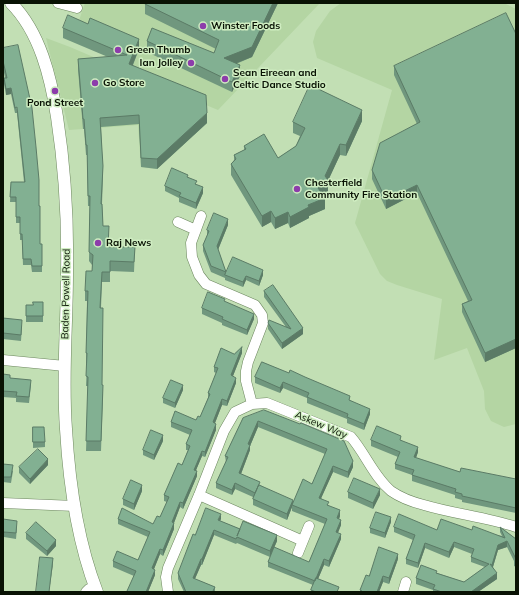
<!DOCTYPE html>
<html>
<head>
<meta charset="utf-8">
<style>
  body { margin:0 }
  #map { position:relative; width:519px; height:595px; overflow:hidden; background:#c2dfb4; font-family:Mulish,sans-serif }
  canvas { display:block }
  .frame { position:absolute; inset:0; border:4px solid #091204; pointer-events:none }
</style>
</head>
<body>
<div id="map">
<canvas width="519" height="595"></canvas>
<div class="frame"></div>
</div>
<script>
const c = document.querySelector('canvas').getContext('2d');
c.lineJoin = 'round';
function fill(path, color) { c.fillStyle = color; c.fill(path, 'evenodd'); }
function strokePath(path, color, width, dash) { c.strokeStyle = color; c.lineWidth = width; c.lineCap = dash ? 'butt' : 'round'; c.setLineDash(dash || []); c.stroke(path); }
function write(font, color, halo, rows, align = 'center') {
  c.font = font + ' Mulish,sans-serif'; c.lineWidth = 3; c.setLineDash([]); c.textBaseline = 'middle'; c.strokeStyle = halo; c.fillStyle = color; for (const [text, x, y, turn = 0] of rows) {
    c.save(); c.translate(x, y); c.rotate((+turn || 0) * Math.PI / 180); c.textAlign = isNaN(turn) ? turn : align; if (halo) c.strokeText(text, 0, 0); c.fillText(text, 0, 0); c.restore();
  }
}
fill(new Path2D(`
  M85 3H320L218 110 206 105 207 123 157 169 141 167 138 125 69 130 46 38 70 47 145 79 148 73 72 41Z
  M341 3H504L516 9V424L504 427 491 421 485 409 484 391 467 348 434 360 442 299 397 285 387 281 380 274 355 223 392 90 317 58 313 42 316 31 330 11Z`), '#b4d5a3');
const minor = new Path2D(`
  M58 3 77 8
  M201 216 191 243 192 257 199 275 206 284 255 305 262 315 263 323 248 362 246 371V381L252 404
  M178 222 196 230
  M3 360 65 366
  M199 495 303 541
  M3 503 75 506
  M298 553 309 526
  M86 592 89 589 95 587
  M168 592 166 577 168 568 199 495 224 431 235 412 252 404 267 403 351 437C365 453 374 477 391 491 401 498 412 502 424 505 454 514 486 517 516 527
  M403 592 406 582`);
const tertiary = new Path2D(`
  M11 3C40 32 51 78 57 117 65 169 68 221 67 274 67 325 62 377 66 429 69 481 78 543 97 592`);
strokePath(minor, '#6c865e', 11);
strokePath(tertiary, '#6c865e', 13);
strokePath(minor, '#fff', 10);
strokePath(tertiary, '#fff', 12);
fill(new Path2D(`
  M145 3H278L252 57 236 64 240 76 232 92 147 52V41L214 53 216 49 145 14Z
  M63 28 139 49 133 65 207 123 157 169 141 167 139 124 101 127 103 176 102 204 103 226 109 236 108 247H135L134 272 110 271V282H102L101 308 102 385 103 395 101 451H86L88 386H86L87 363H86L87 301H85V291L92 271V265L89 261 90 206H88L87 155H86L84 129H83L78 69V59L108 57 63 38Z
  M516 34V348L485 362 462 312V304L468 301 417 193 386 209 372 179V170L417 124 394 75V66Z
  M3 48 39 206 40 244H42V272H32L31 265H23L22 240H20V223H16V202H10L11 182H24L17 113H15L11 94 6 95 4 84V78H5L3 67Z
  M362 121 346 156 340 155 328 180V191L323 195 325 209 309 216V218L290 228 288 223 275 229 271 222 262 227 231 175V164L234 160V155L244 150V146L278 158 296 146 300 136 293 133V122Z
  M188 177 197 185 203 193 196 209 179 202V198L165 191V186Z
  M228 225 218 250 226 272V275H263L259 286 246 280 243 287 225 280V278L211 272 203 251V245L207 236V230Z
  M264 291 303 334 282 349 268 329V323L286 327 264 297Z
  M43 302V322H26V305H33Z
  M225 302 254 319 247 335 222 325V323L202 314V308Z
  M3 318 22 326 21 341 3 339Z
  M242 353 233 376 236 383 227 406 222 405 215 423 216 430 205 457 202 456 196 470 197 476 183 509 180 507 174 523V529L163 556 160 554 154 569 155 575 148 592H127L134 576 113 567V561L138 560 148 537 118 524V519L153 524 160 517 167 502 164 501V495L182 465 188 450H186V444L190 435 171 427V422L196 420 200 417 208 398V393L216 373 214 372V367L234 354Z
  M262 362 350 400 370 414 364 430 347 423V419L307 403V398L283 388 280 393 255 383V377Z
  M3 374 10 378 31 385 29 403 16 402V398L3 397Z
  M183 390 175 408 163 403V398Z
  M243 418 300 424 353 467 348 478 333 472 321 498 340 516 339 519 341 525 338 533 341 539 329 567 324 565 318 579 339 592H311V590L313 585 268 567V562H309L325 524 292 511V507L287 520 253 505V497L235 489 232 495 216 488V483L226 462 225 456ZM258 427 325 454 312 484 293 503 260 485 241 474 250 450V446Z
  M33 427 45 442V447L33 448Z
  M371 440H401L418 452 416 458 460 472 516 479V513L462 502V500L455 498V495L412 481V475L395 469V464L398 457 371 446Z
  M163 441 154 460 143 455V450Z
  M3 464 13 471 11 483 3 482Z
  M48 465 30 484 19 473V467Z
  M142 491 134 510 123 505V499Z
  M348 492 380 495 373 509 348 498Z
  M3 519 17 527 16 539 4 537V539H3Z
  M221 519 220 521 240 529 277 541 270 557 237 543 236 544 214 535 202 565H201L195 579 215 587V592H184L178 579V573L195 535Z
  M391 522 385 538 370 533V528Z
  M394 527 437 530H472L502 536 500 532V527L516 539V567L514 566V561L507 547 498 550 493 567 497 579 478 592H433V590L416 584V578L437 573 464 582 485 567 471 562V557L472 554 454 547 449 558 425 548 418 568 406 564V559L413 540 394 532Z
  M26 533 56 546 47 556 26 539Z
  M398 559 389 584 383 582 379 592H360V590Z`), '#70977e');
fill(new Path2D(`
  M273 3H278L252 57 224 68V58Z
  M139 39V49L129 74V64Z
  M240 65V76L232 92V82Z
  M11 88V94L6 95V89Z
  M362 110V121L346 156V145Z
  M207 113V123L157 169V159Z
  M340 144V155L328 181V191L318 199V188L325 176Z
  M417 185V193L386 209V200Z
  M203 187V193L196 209V203Z
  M325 198V209L309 216V218L290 228V217L308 205Z
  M271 211V222L262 227V216Z
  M288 212V223L275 229V218Z
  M228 219V225L217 252V246Z
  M263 270V275L259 286V281Z
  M246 276V280L243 287V282Z
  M254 314V319L247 335V330Z
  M303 328V334L282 349V343Z
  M516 339V348L485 362V353Z
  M242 347V353L231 381V375Z
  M236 378V383L227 406V401Z
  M283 382V388L280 393V388Z
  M183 385V390L175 408V403Z
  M222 399V405L213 428V422Z
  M370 409V414L364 430V424Z
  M258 421V427L250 446V450L239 479V473L248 444Z
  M216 424V430L205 457V452Z
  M163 435V441L154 460V455Z
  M418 447V452L414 463V457Z
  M202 451V456L194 475V470Z
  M48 459V465L30 484V479Z
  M353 461V467L348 478V472Z
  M333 466V472L319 503V498Z
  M197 471V476L183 509V503Z
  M235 483V489L232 495V490Z
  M142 485V491L134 510V504Z
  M380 489V495L373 509V503Z
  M293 500V505H292V507L287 520V514Z
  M180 502V507L172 528V522Z
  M340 510V516L337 524V518Z
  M221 514V519L218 525V520Z
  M391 517V522L385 538V533Z
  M341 520V525L336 537V532Z
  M174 523V529L163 556V550Z
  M214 530V535L202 565V559Z
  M341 534V539L329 567V561Z
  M277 535V541L270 557V551Z
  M56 540V546L47 556V551Z
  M507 541V547L498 550 492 570V565L498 545Z
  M454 542V547L449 558V552Z
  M425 543V548L418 568V563Z
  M160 549V554L152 574V568Z
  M398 554V559L389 584V578Z
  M53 558V564L49 592Z
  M201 559V565L193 583V578Z
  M324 559V565L315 586V581Z
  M155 570V575L148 592H146Z
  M497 573V579L478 592H471Z
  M383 576V582L379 592H377Z`), '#5b7b66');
const building = new Path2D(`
  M145 3H273L252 47 224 58 240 65 232 82 147 41 152 28 214 53 219 40 145 4Z
  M506 13 516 34V339L485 353 462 304 472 300 417 185 386 200 372 170 380 143 420 122 394 66Z
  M68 15 88 24 90 18 139 39 129 64 206 95 207 113 157 159 141 158 139 115 100 118 103 166 101 204H102L103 226H109L108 247H135L134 262 110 261V272H102L100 308H103L102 385H103L101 441H86L88 377 86 376 87 353H86L88 291H85L86 271H92L93 255 89 252 90 196H88L87 145H86L84 119H83L78 59 127 55 63 28Z
  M18 45 32 108 36 147 39 180V206H40V244H42V266H32L31 259H23L22 234H20V217H16V197H10L11 182H25L17 107 15 108 11 88 6 89 4 78H7L3 61V48Z
  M310 85 362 110 346 145 340 144 325 176 328 180 318 188 325 198 308 205 309 207 290 217 288 212 275 218 271 211 262 216 231 164 236 159 234 155 246 149 244 146 264 134 278 158 296 146 305 128 293 122Z
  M172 168 188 175 187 177 197 181 195 184 203 187 196 203 179 196 181 193 165 186Z
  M214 213 228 219 217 246 226 272 211 266 203 245 209 231 207 230Z
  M233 257 263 270 259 281 246 276 243 282 225 275Z
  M273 285 303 328 282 343 268 323 269 320 291 329 264 291Z
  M208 292 225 299 224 301 254 314 247 330 222 319 223 317 202 308Z
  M33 302H43V316H26V305H33Z
  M3 318 22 320 21 335 3 333Z
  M242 347 231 375 236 378 227 401 222 399 213 422 216 424 205 452 202 451 194 470 197 471 183 503 180 502 172 522 174 523 163 550 160 549 152 568 155 570 146 592H130L127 591 136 571 113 561 117 551 138 560 150 532 118 519 122 508 153 524 157 516 160 517 169 497 164 495 178 463 182 465 190 446 186 444 192 430 171 422 175 411 196 420 198 416 200 417 210 394 208 393 218 368 214 367 221 348 234 354Z
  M262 362 289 373 290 370 305 377 350 396 349 400 370 409 364 424 347 417 348 414 307 397 309 393 283 382 280 388 255 377Z
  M3 374 10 375V378L31 380 29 397 16 396 17 392 3 391Z
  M171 380 183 385 175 403 163 398Z
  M264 410 300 424 301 423 344 441 353 461 348 472 333 466 319 498 329 502 327 505 340 510 337 518 341 520 336 532 341 534 329 561 324 559 315 581 268 562 274 547 309 562 327 519 292 505 303 479 312 484 327 449 258 421 248 444 250 445 239 473 260 482 255 493 235 483 232 490 216 483 228 457 225 456 243 418Z
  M377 426 401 436 400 440 418 447 414 457 460 472 461 468 516 479V508L462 496V494L455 492 456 489 412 475 414 470 395 464 400 452 371 440Z
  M33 427H44L45 442H33Z
  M151 430 163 435 154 455 143 450Z
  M38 449 48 459 30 479 19 467Z
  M3 464 13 465 11 477H3Z
  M354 478 380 489 373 503 348 492Z
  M131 480 142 485 134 504 123 499Z
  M259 485 293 500 287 514 253 499Z
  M206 508 221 514 218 520 240 529 237 536 243 521 277 535 270 551 237 537 236 539 214 530 202 559H201L193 578 215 587 213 591 215 592H186L178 573 193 534 195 535Z
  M376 512 391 517 385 533 370 528Z
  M399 514 437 530 441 519 472 530 473 526 505 538 500 527 516 539V559L507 541 498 545 492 565 490 564 497 573 471 592H442L433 589 435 585 416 578 421 565 437 571 436 573 464 582 489 564 471 557 474 549 454 542 449 552 425 543 418 563 406 559 415 535 394 527Z
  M3 519 17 521 16 533 4 532V533H3Z
  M36 522 56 540 47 551 26 533Z
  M379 547 398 554 389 578 383 576 377 592H361L362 591 360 590 366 575 369 576Z
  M40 557 53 558 49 592H36Z
  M316 578 339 587 337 592H316L311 590Z`);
fill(building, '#82b092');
strokePath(building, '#5b7b66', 1);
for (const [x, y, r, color] of [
  [203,26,4,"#8d3cab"],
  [118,50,4,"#8d3cab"],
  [191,63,4,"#8d3cab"],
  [225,79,4,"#8d3cab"],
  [95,83,4,"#8d3cab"],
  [55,91,4,"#8d3cab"],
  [297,189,4,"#8d3cab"],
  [98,243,4,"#8d3cab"]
]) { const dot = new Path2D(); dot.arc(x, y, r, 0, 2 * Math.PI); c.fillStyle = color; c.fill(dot); strokePath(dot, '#cfedc1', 1.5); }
write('bold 10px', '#091204', '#cfedc1', [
  ["Winster Foods",211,26],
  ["Green Thumb",126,50],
  ["Ian Jolley",183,63,"right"],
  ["Sean Eireean and",233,73],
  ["Celtic Dance Studio",233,85],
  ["Go Store",103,83],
  ["Pond Street",55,103,"center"],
  ["Chesterfield",305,183],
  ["Community Fire Station",305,195],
  ["Raj News",106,243]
], 'left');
write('10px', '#091204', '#cfedc1', [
  ["Baden Powell Road",66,294,-89],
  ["Askew Way",321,425,23]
]);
</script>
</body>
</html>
